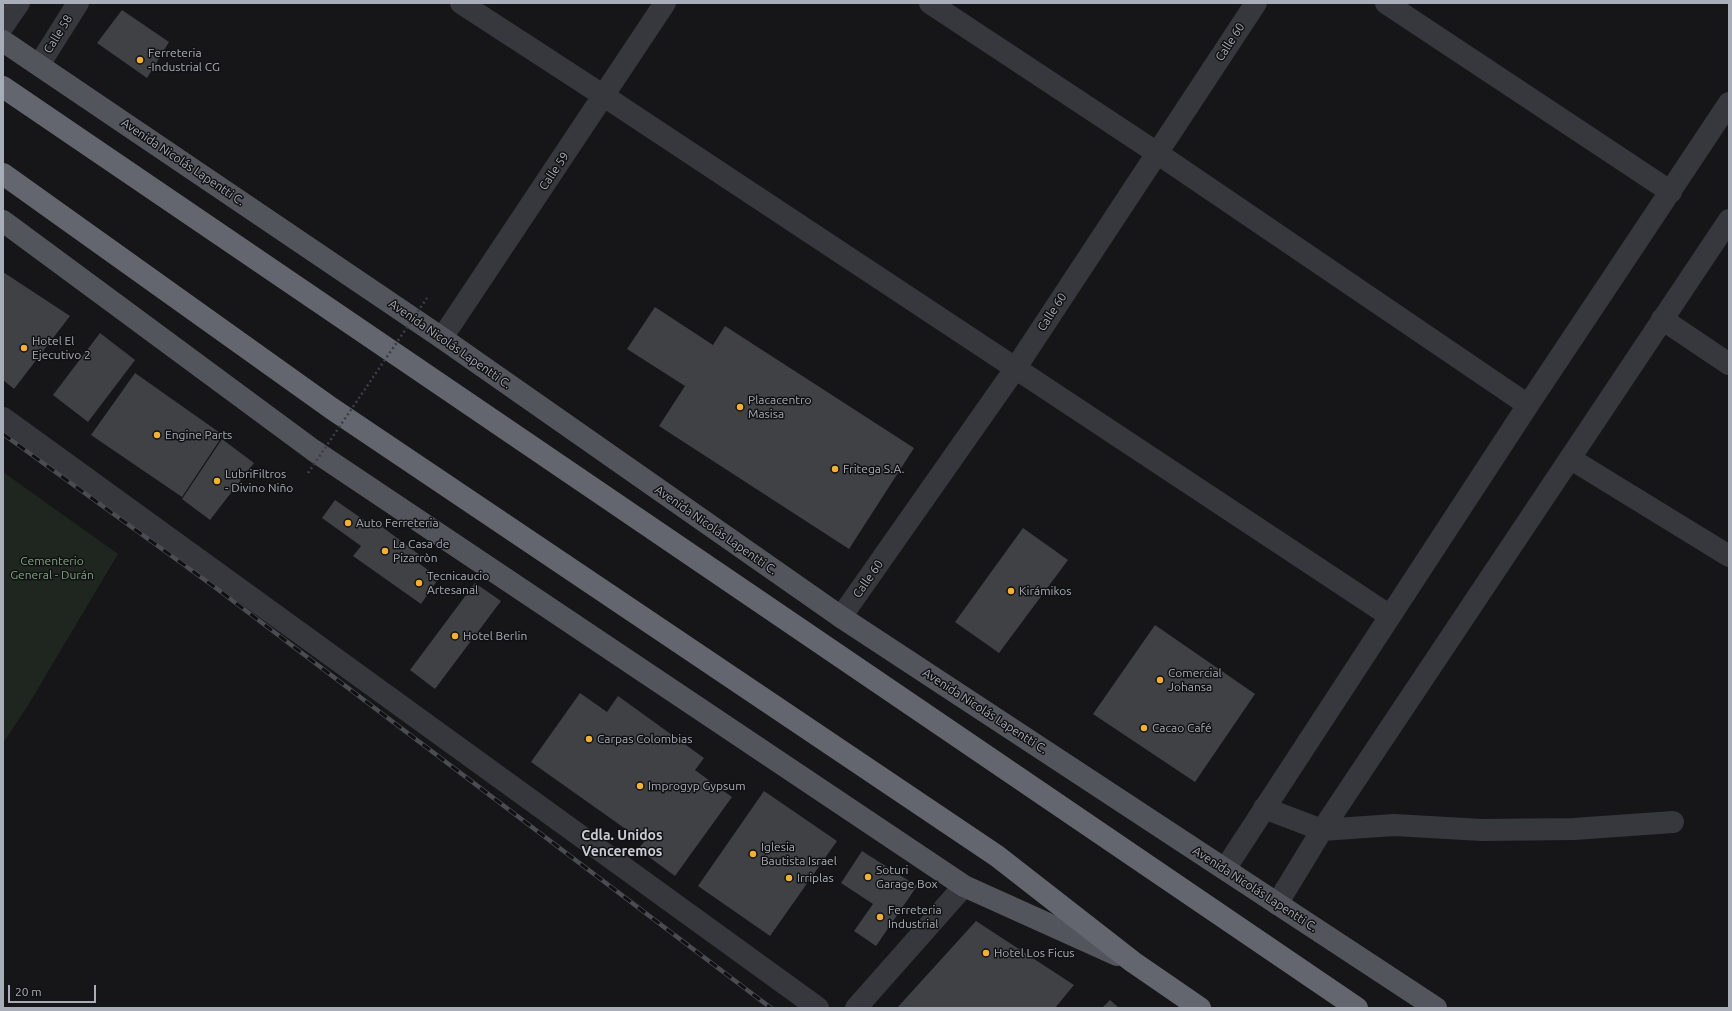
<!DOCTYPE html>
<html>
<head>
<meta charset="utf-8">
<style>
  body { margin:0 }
  #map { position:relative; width:1732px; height:1011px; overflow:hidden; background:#161618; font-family:Ubuntu,sans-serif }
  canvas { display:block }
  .frame { position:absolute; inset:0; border:4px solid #a8adb8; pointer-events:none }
  .scale { position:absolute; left:8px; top:985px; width:88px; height:18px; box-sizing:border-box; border:2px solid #a8adb8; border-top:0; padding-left:5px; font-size:12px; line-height:14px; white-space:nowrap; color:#a8adb8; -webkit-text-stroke:3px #111113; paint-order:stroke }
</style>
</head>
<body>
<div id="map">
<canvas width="1732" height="1011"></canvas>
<div class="frame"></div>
<div class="scale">20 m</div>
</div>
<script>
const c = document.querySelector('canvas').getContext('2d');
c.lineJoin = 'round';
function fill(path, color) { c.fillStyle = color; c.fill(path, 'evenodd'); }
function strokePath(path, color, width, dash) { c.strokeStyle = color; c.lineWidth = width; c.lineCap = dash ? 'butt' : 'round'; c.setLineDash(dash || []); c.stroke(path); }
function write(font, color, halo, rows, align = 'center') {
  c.font = font + ' Ubuntu,sans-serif'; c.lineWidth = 3; c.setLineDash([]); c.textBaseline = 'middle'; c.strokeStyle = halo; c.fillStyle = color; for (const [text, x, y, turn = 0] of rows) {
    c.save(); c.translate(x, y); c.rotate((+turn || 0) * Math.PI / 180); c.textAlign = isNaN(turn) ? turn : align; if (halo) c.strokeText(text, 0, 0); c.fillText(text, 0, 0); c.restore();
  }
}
fill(new Path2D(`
  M3 472 118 554 27 707 3 743Z`), '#1e261f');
fill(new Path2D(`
  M122 10 169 42 147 78 97 43Z
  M3 272 70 316 14 389 3 380Z
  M655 307 713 345 725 326 914 448 849 549 659 426 685 386 627 349Z
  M100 333 135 360 88 422 53 395Z
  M135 373 223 435 182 497 91 435Z
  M222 439 254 463 210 520 182 499Z
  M335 500 374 527 377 523 421 556 417 562 439 578 421 604 353 556 361 546 322 518Z
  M1023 528 1068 560 999 653 955 622Z
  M475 583 501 601 435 689 410 670Z
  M1155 625 1255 694 1195 782 1093 714Z
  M580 693 607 712 618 696 704 758 695 770 732 797 675 876 638 849 644 842 531 762Z
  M764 791 837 841 770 936 698 886Z
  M862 851 917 886 876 946 854 931 873 904 841 883Z
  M976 921 1074 985 1055 1008H897Z
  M1110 1000 1119 1008H1102Z`), '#404145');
strokePath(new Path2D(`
  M461 3 604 96 1390 616
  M930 3 1157 153 1528 405
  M1386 3 1671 192
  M3 26 19 3
  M39 65 78 3
  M1662 319 1729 364
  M442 338 665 3
  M3 418 818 1008
  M1571 459 1729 556
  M841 617 1015 369 1256 3
  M1264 808 1322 830 1394 825 1482 830 1574 829 1673 822
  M1225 869 1528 405 1729 103
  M1277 904 1322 830 1729 220
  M856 1008 964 886`), '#37383d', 22);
strokePath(new Path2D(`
  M3 41 442 338 841 617 1436 1008
  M3 221 313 450 964 886 1117 955`), '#53555c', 22);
strokePath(new Path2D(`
  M3 87 1357 1008
  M3 174 331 408 997 856 1133 962 1200 1008`), '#63666e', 22);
const rail = new Path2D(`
  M3 434 216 588 771 1008`);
strokePath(rail, '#4a4c52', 4.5);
strokePath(rail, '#111113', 3, [9]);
strokePath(new Path2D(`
  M308 473 427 298`), '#3d3f44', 2.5, [2, 3]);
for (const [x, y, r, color] of [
  [140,60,4,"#f2b134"],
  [24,348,4,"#f2b134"],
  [740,407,4,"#f2b134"],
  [157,435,4,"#f2b134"],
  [835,469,4,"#f2b134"],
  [217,481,4,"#f2b134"],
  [348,523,4,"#f2b134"],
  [385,551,4,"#f2b134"],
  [419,583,4,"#f2b134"],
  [1011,591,4,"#f2b134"],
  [455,636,4,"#f2b134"],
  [1160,680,4,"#f2b134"],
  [1144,728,4,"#f2b134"],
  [589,739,4,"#f2b134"],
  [640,786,4,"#f2b134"],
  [753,854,4,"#f2b134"],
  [868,877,4,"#f2b134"],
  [789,878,4,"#f2b134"],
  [880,917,4,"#f2b134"],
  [986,953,4,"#f2b134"]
]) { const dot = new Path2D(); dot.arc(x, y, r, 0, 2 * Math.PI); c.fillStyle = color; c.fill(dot); strokePath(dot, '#111113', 1.5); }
write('12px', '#a8adb8', '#111113', [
  ["Calle 58",58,34,-58],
  ["Calle 60",1230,42,-57],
  ["Avenida Nicolás Lapentti C.",183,162,34],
  ["Calle 59",554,171,-56],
  ["Calle 60",1052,312,-57],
  ["Avenida Nicolás Lapentti C.",450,344,35],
  ["Avenida Nicolás Lapentti C.",716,530,35],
  ["Calle 60",868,579,-55],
  ["Avenida Nicolás Lapentti C.",985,711,33],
  ["Avenida Nicolás Lapentti C.",1255,889,33]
]);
write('12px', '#a8adb8', '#111113', [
  ["Ferreteria",148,53],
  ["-Industrial CG",148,67],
  ["Hotel El",32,341],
  ["Ejecutivo 2",32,355],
  ["Placacentro",748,400],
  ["Masisa",748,414],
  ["Engine Parts",165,435],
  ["Fritega S.A.",843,469],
  ["LubriFiltros",225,474],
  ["- Divino Niño",225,488],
  ["Auto Ferreteria",356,523],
  ["La Casa de",393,544],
  ["Pizarròn",393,558],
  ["Tecnicaucio",427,576],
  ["Artesanal",427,590],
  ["Kirámikos",1019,591],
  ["Hotel Berlin",463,636],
  ["Comercial",1168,673],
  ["Johansa",1168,687],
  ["Cacao Café",1152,728],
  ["Carpas Colombias",597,739],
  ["Improgyp Gypsum",648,786],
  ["Iglesia",761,847],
  ["Bautista Israel",761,861],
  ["Soturi",876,870],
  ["Garage Box",876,884],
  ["Irriplas",797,878],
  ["Ferreteria",888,910],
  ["Industrial",888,924],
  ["Hotel Los Ficus",994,953]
], 'left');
write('12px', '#7fa381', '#111113', [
  ["Cementerio",52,561],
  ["General - Durán",52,575]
]);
write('bold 14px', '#c9ccd4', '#111113', [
  ["Cdla. Unidos",622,835],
  ["Venceremos",622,851]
]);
</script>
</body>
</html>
